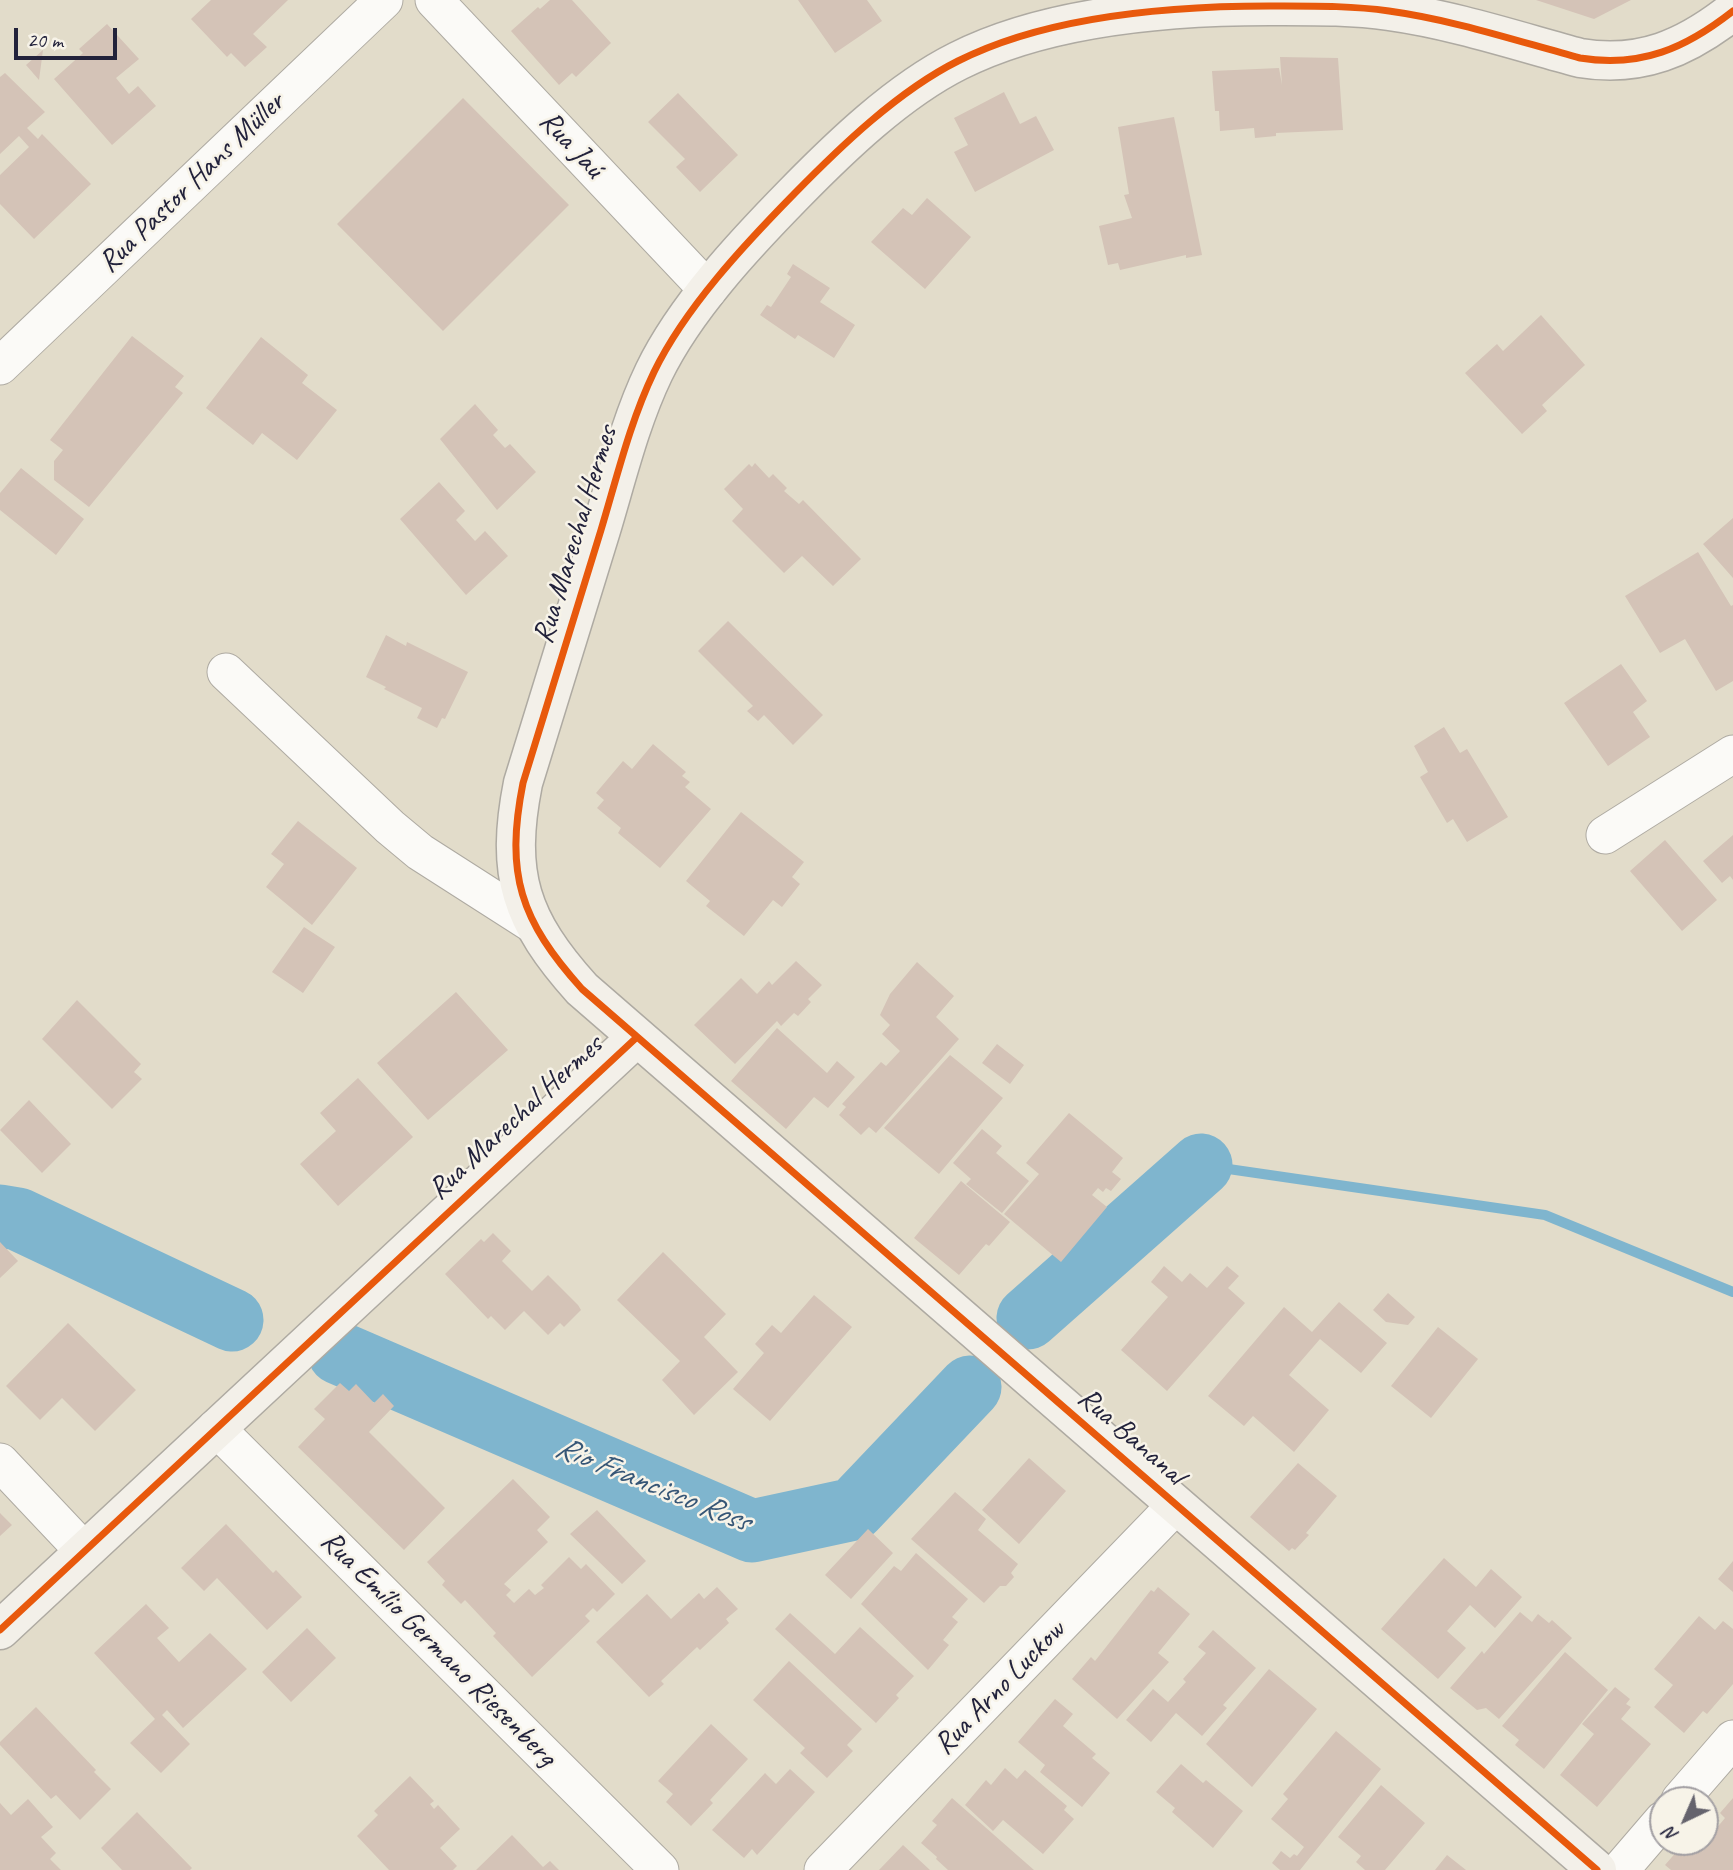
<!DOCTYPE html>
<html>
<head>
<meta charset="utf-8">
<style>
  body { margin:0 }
  #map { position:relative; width:1733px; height:1870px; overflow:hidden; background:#e2dcca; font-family:Caveat,sans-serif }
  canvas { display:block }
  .north { position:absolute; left:1649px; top:1786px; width:70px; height:70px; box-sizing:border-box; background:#f7f3e8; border:2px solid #a29fa3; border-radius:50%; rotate:224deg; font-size:19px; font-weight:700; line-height:28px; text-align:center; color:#22223b }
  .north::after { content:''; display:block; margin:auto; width:24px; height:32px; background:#65636d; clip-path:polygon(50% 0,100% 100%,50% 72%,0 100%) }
  .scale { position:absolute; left:14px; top:28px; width:103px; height:32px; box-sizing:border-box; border:4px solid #22223b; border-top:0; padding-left:9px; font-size:21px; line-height:24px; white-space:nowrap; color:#22223b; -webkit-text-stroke:5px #f7f3e8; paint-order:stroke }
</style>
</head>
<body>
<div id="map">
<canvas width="1733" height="1870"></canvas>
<div class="north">N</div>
<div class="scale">20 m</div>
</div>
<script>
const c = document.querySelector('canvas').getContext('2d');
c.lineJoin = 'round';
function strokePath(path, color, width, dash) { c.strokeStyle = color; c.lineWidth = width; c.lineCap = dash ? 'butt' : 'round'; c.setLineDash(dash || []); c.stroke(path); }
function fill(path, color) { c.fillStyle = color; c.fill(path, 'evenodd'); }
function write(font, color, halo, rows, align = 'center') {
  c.font = font + ' Caveat,sans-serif'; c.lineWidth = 5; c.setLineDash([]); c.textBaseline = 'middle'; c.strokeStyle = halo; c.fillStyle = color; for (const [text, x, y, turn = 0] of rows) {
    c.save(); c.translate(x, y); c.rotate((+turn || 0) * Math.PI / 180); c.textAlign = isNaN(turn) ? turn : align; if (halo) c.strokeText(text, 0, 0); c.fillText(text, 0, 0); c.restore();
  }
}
strokePath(new Path2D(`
  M1201 1165 1545 1215 1733 1292`), '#7fb5ce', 10);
strokePath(new Path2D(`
  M0 1216 18 1219 232 1320
  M1028 1318 1201 1165
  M339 1353 752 1531 854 1509 970 1387`), '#7fb5ce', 63);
fill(new Path2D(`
  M211 0H288L253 34 267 47 245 67 231 53 227 57 191 19Z
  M550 0H572L611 43 576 77 572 73 559 85 511 31 538 7 540 9Z
  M798 0H867L882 21 835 53Z
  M1536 0H1631L1594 19Z
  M107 24 139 59 116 78 129 94 138 86 156 106 112 145 54 79 83 53 79 49Z
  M43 50 39 80 26 65Z
  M1280 57 1338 58 1343 130 1276 133V136L1255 138 1254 128 1220 131 1219 111H1215L1212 71 1279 68 1282 85Z
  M5 73 45 112 27 128 38 139 42 134 91 184 34 239 0 204V175L29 147 19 136 0 154V77Z
  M1004 92 1020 124 1036 116 1054 150 975 192 954 152 968 145 954 118Z
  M678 93 738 155 700 192 676 167 685 159 648 122Z
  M463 98 569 205 443 331 337 224Z
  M1174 117 1202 255 1186 258V255L1120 270 1118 263 1108 265 1099 226 1132 218 1124 195 1129 194 1118 127Z
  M927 198 971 237 925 289 871 242 903 208 912 215Z
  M793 264 830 288 820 302 855 325 834 358 798 335 795 339 760 315 767 305 771 307 791 277 787 274Z
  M1541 315 1585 365 1542 405 1547 411 1522 434 1465 373 1497 344 1503 351Z
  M132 336 184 376 175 387 183 393 89 507 54 480V461L63 450 50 440Z
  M261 337 308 375 302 383 337 410 297 460 262 433 253 445 206 408Z
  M475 404 498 430 493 435 505 448 510 444 536 472 497 510 440 439Z
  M755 463 769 478 773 474 787 488 784 491 799 504 803 500 861 559 833 586 802 556 784 573 732 521 743 509 724 489 749 464 752 467Z
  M21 468 84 519 56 555 0 510V493Z
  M439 482 465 511 456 520 475 541 485 531 508 556 466 595 400 519Z
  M1733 518V578L1703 544Z
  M1698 552 1731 606 1733 605V681L1716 691 1685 639 1660 653 1625 596Z
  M728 621 823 715 793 745 764 715 758 721 747 711 753 706 698 651Z
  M386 635 406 646 407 642 468 672 445 719 442 718 437 728 417 718 422 708 384 689 386 687 366 677Z
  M1621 664 1647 701 1633 712 1650 737 1608 766 1564 703Z
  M1444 727 1460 753 1467 749 1508 817 1467 842 1453 819 1447 823 1420 777 1428 772 1414 746Z
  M653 744 686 772 682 776 690 782 685 787 711 809 660 868 618 833 621 828 597 808 604 800 596 793 623 761 632 769Z
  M741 812 804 862 792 877 800 884 782 907 773 900 744 936 706 906 710 901 686 881Z
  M298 821 357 868 312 925 266 887 284 864 271 854Z
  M1733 835V880L1730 876 1722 883 1703 861Z
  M1665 840 1717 900 1682 931 1630 871Z
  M304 927 335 947 303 993 272 972Z
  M796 961 822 985 808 999 811 1002 798 1016 794 1013 781 1026 777 1021 735 1064 694 1025 741 978 757 994 769 981 772 985Z
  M917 962 954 996 936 1017 959 1039 876 1133 869 1127 861 1135 839 1115 846 1107 842 1104 881 1062 886 1066 900 1051 882 1034 890 1025 880 1015 890 994Z
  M456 992 508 1050 428 1120 377 1063Z
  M77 1000 141 1064 134 1072 142 1079 112 1109 42 1039Z
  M777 1028 827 1073 837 1061 855 1077 828 1108 814 1097 786 1129 731 1081Z
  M997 1044 1024 1065 1010 1084 982 1063Z
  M950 1055 1003 1098 939 1174 884 1128Z
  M358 1078 413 1137 338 1206 300 1164 336 1131 320 1113Z
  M29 1100 71 1144 42 1173 0 1130Z
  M1069 1113 1123 1158 1112 1172 1121 1179 1111 1191 1106 1188 1103 1192 1098 1188 1092 1195 1107 1207 1061 1262 1004 1214 1039 1174 1026 1163Z
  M982 1129 1002 1146 996 1153 1029 1181 1002 1213 966 1184 971 1179 953 1163Z
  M961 1181 1010 1222 989 1246 986 1244 959 1275 914 1238Z
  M493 1233 511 1251 502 1261 532 1291 548 1275 578 1305 581 1310 564 1327 560 1323 548 1335 524 1311 505 1330 491 1316 488 1319 445 1274 481 1239 484 1242Z
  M0 1242 18 1261 0 1278Z
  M663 1252 726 1314 704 1337 738 1372 694 1415 662 1380 680 1361 617 1300Z
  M1164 1266 1182 1282 1190 1273 1207 1288 1227 1266 1239 1276 1228 1288 1245 1303 1167 1391 1121 1350 1168 1297 1151 1282Z
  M1388 1293 1415 1317 1408 1325 1386 1322 1373 1310Z
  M814 1295 852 1327 770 1421 733 1389 764 1353 755 1344 772 1325 781 1333Z
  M1339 1302 1387 1343 1361 1373 1320 1339 1289 1375 1329 1410 1294 1452 1253 1416 1244 1426 1208 1396 1284 1307 1312 1332Z
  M68 1323 136 1390 95 1431 62 1398 40 1420 6 1386Z
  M1438 1327 1478 1359 1431 1418 1391 1386Z
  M340 1383 349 1391 356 1384 374 1403 383 1394 394 1406 369 1432 445 1508 404 1550 298 1447 325 1419 314 1409Z
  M1029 1458 1066 1491 1019 1544 982 1510Z
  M1298 1463 1337 1496 1306 1533 1309 1535 1295 1550 1292 1548 1289 1551 1250 1517Z
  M513 1479 550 1517 537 1530 548 1542 504 1584 511 1590 506 1595 514 1603 529 1589 535 1595 544 1588 541 1585 569 1557 581 1569 586 1564 615 1594 597 1612 593 1608 585 1616 590 1621 532 1677 493 1636 496 1633 465 1600 461 1604 442 1585 445 1581 427 1562Z
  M955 1492 986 1519 978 1530 1018 1564 1011 1573 1014 1577 1006 1586H1000L984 1603 911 1539Z
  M597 1510 646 1561 622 1584 570 1534Z
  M0 1513 12 1525 0 1536Z
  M226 1524 273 1573 276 1570 302 1597 267 1630 217 1578 204 1591 181 1568Z
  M868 1529 893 1553 851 1599 825 1575Z
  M916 1553 968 1599 952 1617 958 1622 943 1640 949 1645 928 1670 861 1604 894 1566 901 1571Z
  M1444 1558 1476 1587 1491 1569 1522 1597 1495 1628 1470 1605 1447 1631 1466 1648 1438 1679 1381 1629Z
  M1733 1561V1592L1718 1579Z
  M717 1587 738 1609 726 1619 729 1623 700 1650 697 1647 661 1681 664 1684 649 1697 596 1642 647 1594 671 1619 699 1593 704 1599Z
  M1158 1587 1190 1614 1158 1653 1169 1662 1117 1719 1072 1679 1091 1657 1095 1661 1151 1590 1154 1592Z
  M146 1604 169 1628 157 1638 179 1662 210 1633 247 1669 183 1728 167 1710 162 1715 190 1744 161 1773 130 1743 155 1719 94 1653Z
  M1520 1612 1532 1622 1538 1614 1549 1623 1552 1620 1572 1638 1499 1719 1486 1708 1477 1710 1450 1688 1482 1651 1484 1654Z
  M790 1613 835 1654 860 1627 914 1676 896 1695 899 1698 876 1723 775 1629Z
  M1699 1616 1715 1630 1723 1621 1733 1629V1684L1707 1714 1703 1711 1684 1733 1654 1707 1673 1685 1654 1669Z
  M307 1628 336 1658 291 1702 262 1672Z
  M1213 1630 1256 1668 1223 1705 1227 1708 1202 1736 1176 1713 1151 1742 1126 1720 1153 1689 1168 1702 1186 1682 1183 1679 1206 1653 1198 1647Z
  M1565 1652 1608 1690 1544 1769 1515 1745 1519 1740 1502 1726Z
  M789 1661 862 1729 847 1745 853 1751 827 1778 800 1753 805 1748 753 1700Z
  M1269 1669 1317 1709 1252 1787 1206 1744Z
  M1615 1687 1630 1699 1626 1704 1631 1707 1621 1719 1651 1744 1597 1807 1560 1775 1594 1734 1582 1724Z
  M1055 1699 1073 1714 1063 1726 1096 1754 1092 1758 1110 1773 1082 1807 1040 1772 1045 1765 1018 1742Z
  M36 1707 96 1770 94 1772 111 1789 80 1820 56 1795 51 1799 0 1745V1742Z
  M711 1724 748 1759 710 1800 713 1803 691 1826 666 1802 673 1794 658 1781Z
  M1336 1731 1381 1769 1300 1870H1280L1272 1863 1281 1851 1290 1858 1294 1854 1297 1856 1304 1847 1271 1819 1288 1799 1283 1794Z
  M1181 1764 1203 1783 1206 1780 1243 1811 1213 1848 1172 1812 1175 1808 1156 1792Z
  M1005 1768 1017 1779 1025 1770 1067 1806 1064 1810 1074 1819 1043 1854 1003 1820 993 1831 965 1805 986 1780 991 1785Z
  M790 1769 815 1792 757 1855 752 1849 744 1858 712 1830 765 1773 776 1784Z
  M410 1776 434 1801 430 1804 434 1809 438 1805 460 1829 440 1848 457 1866 453 1870H389L357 1836 378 1815 374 1811Z
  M1381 1785 1425 1823 1385 1870H1365L1356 1862 1361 1856 1338 1837Z
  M952 1798 1034 1870H948L936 1859 937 1857 921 1843 937 1825 932 1821Z
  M1733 1798V1870H1671L1665 1865 1685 1842H1689L1697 1850 1705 1842 1725 1818 1720 1813Z
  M28 1799 53 1827 41 1837 56 1853 50 1859 61 1870H0V1803L11 1815Z
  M137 1812 192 1868 190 1870H122L101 1848Z
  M512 1835 543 1867 550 1861 559 1870H476Z
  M903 1845 930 1870H879Z
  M1447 1855 1466 1870H1435Z`), '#d4c3b7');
const street = new Path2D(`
  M434 0 708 290
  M0 366 384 0
  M226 672 390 827 420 852 534 925
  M1605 835 1733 754
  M216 1428 660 1870
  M0 1462 84 1551
  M1680 1800 1733 1739
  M823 1870 1176 1505
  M1620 1870 1663 1820`);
const secondary = new Path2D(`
  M0 1630 636 1038
  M1597 1870 582 989C520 920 505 874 523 783 549 699 575 614 601 530 617 477 630 422 654 372 685 308 744 245 794 194 840 147 898 91 958 61 1051 14 1180 5 1284 6 1319 6 1354 6 1389 11 1454 20 1517 41 1580 58 1641 68 1686 48 1733 11`);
strokePath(street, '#aeaaa2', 39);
strokePath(secondary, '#aeaaa2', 41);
strokePath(street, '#fbfaf7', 37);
strokePath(secondary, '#f3f0e9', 38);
strokePath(new Path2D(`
  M0 1630 636 1038
  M1597 1870 582 989C520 920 505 874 523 783 549 699 575 614 601 530 617 477 630 422 654 372 685 308 744 245 794 194 840 147 898 91 958 61 1051 14 1180 5 1284 6 1319 6 1354 6 1389 11 1454 20 1517 41 1580 58 1641 68 1686 48 1733 11`), '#e8590c', 7);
write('30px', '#22223b', '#f7f3e8', [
  ["Rua Jaú",571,145,47],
  ["Rua Pastor Hans Müller",192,183,-44],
  ["Rua Marechal Hermes",576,535,-73],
  ["Rua Marechal Hermes",516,1118,-43],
  ["Rua Bananal",1131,1437,41],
  ["Rua Emílio Germano Riesenberg",438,1649,45],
  ["Rua Arno Luckow",1000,1688,-46]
]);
write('italic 32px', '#365676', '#f7f3e8', [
  ["Rio Francisco Ross",652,1485,22]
]);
</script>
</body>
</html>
